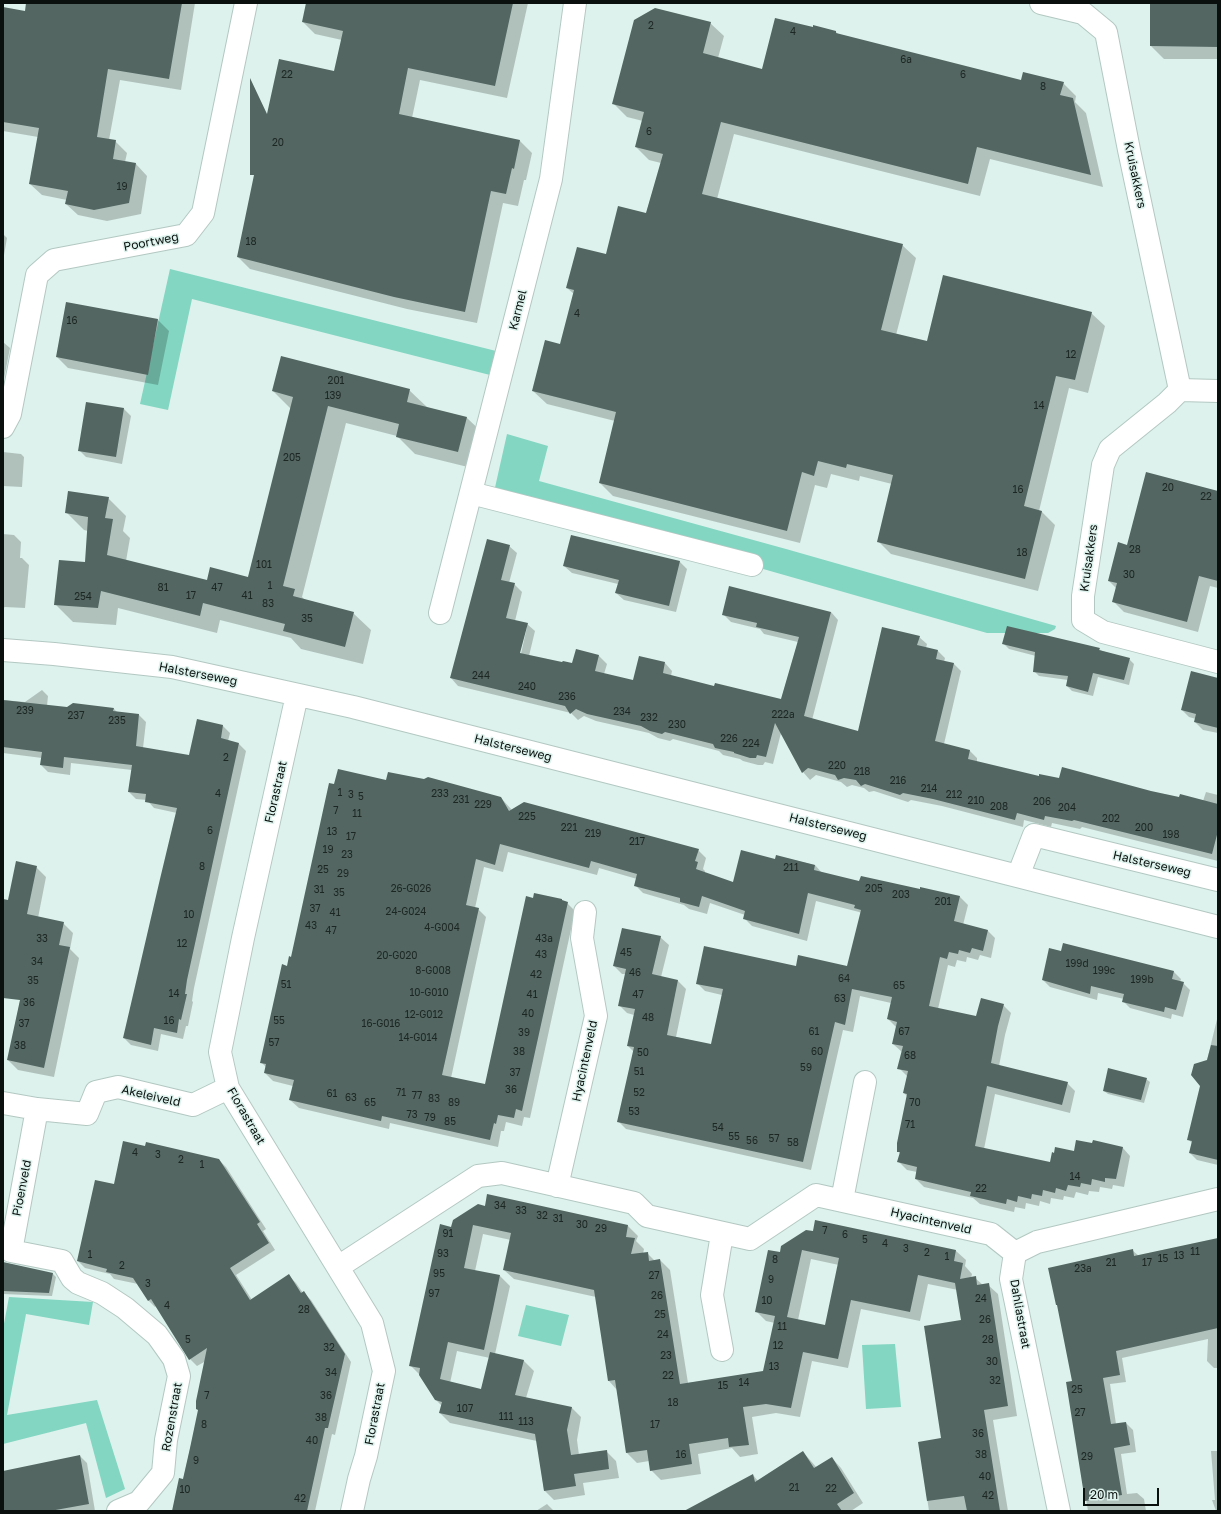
<!DOCTYPE html>
<html>
<head>
<meta charset="utf-8">
<style>
  body { margin:0 }
  #map { position:relative; width:1221px; height:1514px; overflow:hidden; background:#ddf2ec; font-family:"Golos Text",sans-serif }
  canvas { display:block }
  .frame { position:absolute; inset:0; border:4px solid #09100e; pointer-events:none }
  .scale { position:absolute; left:1083px; top:1488px; width:76px; height:18px; box-sizing:border-box; border:2px solid #09100e; border-top:0; padding-left:5px; font-size:12px; line-height:14px; white-space:nowrap; color:#09100e; -webkit-text-stroke:3px #ddf2ec; paint-order:stroke }
</style>
</head>
<body>
<div id="map">
<canvas width="1221" height="1514"></canvas>
<div class="frame"></div>
<div class="scale">20 m</div>
</div>
<script>
const c = document.querySelector('canvas').getContext('2d');
c.lineJoin = 'round';
function fill(path, color) { c.fillStyle = color; c.fill(path, 'evenodd'); }
function strokePath(path, color, width, dash) { c.strokeStyle = color; c.lineWidth = width; c.lineCap = dash ? 'butt' : 'round'; c.setLineDash(dash || []); c.stroke(path); }
function write(font, color, halo, rows, align = 'center') {
  c.font = font + ' "Golos Text",sans-serif'; c.lineWidth = 3; c.setLineDash([]); c.textBaseline = 'middle'; c.strokeStyle = halo; c.fillStyle = color; for (const [text, x, y, turn = 0] of rows) {
    c.save(); c.translate(x, y); c.rotate((+turn || 0) * Math.PI / 180); c.textAlign = isNaN(turn) ? turn : align; if (halo) c.strokeText(text, 0, 0); c.fillText(text, 0, 0); c.restore();
  }
}
fill(new Path2D(`
  M170 269 496 351 490 375 192 299 168 410 140 404Z
  M507 434 548 446 539 481 786 549 1056 626 1055 629 1048 633H987L494 492Z
  M9 1297 93 1302 89 1325 26 1314 7 1415 97 1400 125 1489 106 1498 86 1423 3 1444V1329Z
  M526 1305 569 1315 561 1346 518 1336Z
  M895 1344 901 1407 866 1409 862 1345Z`), '#82d6c2');
fill(new Path2D(`
  M27 3H195L181 90 120 80 109 140 115 141 127 153 125 162 136 164 147 176 141 214 107 221 78 215 66 204 67 200 42 195 30 184 38 137 3 131V8L26 12Z
  M307 3H528L507 98 420 80 412 118 520 141 532 153 526 180H524L518 206 503 203 477 323 407 309 250 269 238 257 335 72 342 40 315 34 303 22Z
  M1151 3H1218V59H1164L1151 46Z
  M710 23 724 36 718 58 763 70 836 32 839 35 1022 81 1063 83 1076 96 1075 102 1086 113 1103 187 990 159 980 196 734 134 717 199 902 245 916 258 896 335 927 343 1091 313 1105 326 1088 393 1069 388 1039 511 1042 512 1055 525 1038 591 891 554 878 541 892 484 860 476 859 481 831 474 827 488 815 485 800 543 613 496 600 483 615 421 547 404 533 391 561 345 574 294 567 288 607 255 646 214 661 163 649 160 636 147 643 121 627 117 614 104Z
  M3 234 7 238 3 261Z
  M67 303 158 320 169 331 158 385 68 368 57 357Z
  M3 342 10 348 3 384Z
  M409 390 428 408 467 418 485 435 476 469 415 454 397 436 346 423 302 597 305 600 353 613 371 630 363 664 301 649 291 638 220 620 217 633 118 608 116 625 73 622 55 604 86 563 88 531 84 530 66 512 108 498 126 516 123 531 130 538 126 561 207 582 248 578 291 409 273 391Z
  M87 403 124 409 131 416 122 464 86 457 79 450Z
  M3 452 21 454 24 457 22 487 3 486Z
  M1218 492V588L1210 586 1198 632 1124 612 1113 601 1116 588 1109 581 1128 546Z
  M3 534 14 535 21 542 20 558H22L29 565 25 608 5 607 3 608Z
  M509 546 517 553 509 583 514 584 522 592 515 621 527 624 535 631 529 656 573 665 577 650 599 656 607 664 604 674 634 681 665 663 672 671 671 676 714 687 781 700 798 642 764 634 760 629 731 622 723 614 831 612 838 620 812 720 859 732 919 637 927 644 926 648 938 651 945 658 944 662 954 664 961 671 944 744 970 751 977 758V762L1039 777 1203 801 1206 792 1218 795V861L1082 827 1080 829 1052 823 1051 827 1024 820 1023 827 942 806 911 800 908 802 874 791 869 792 864 788 852 785 847 787 841 782 816 775 810 780 803 772 781 733 773 764 765 762 763 765H758L743 761 740 759 723 755 719 751 673 739 670 741 658 738 649 733 596 721 584 716 578 720 571 713 458 686 451 678ZM525 627H527L520 658 518 657Z
  M680 562 687 569 676 612 624 600 616 593 618 584 572 573 564 566Z
  M1004 644 1099 649 1102 651 1129 659 1134 664 1129 685 1098 677 1093 696 1072 691 1067 686 1068 680 1039 676 1034 671 1036 656 1009 649Z
  M1218 679V733L1203 730 1195 722 1196 719 1189 717 1182 710Z
  M42 690 48 696 47 706 67 708 114 709 117 712 139 715 146 722 143 748 190 756 197 720 223 726 230 733 228 741 239 744 246 751 194 988 192 1001 193 1002 188 1026H186L183 1039 161 1034 158 1051 131 1045 124 1038 177 813 154 808 147 800 136 799 129 792 132 770 71 763 70 775 48 772 41 765 42 758 3 753V700L25 702Z
  M387 781 501 798 512 810 698 850 706 858 703 869 705 871V873L733 883 776 860V856L815 865 822 873 860 882 920 890 921 888 960 897 968 905 963 925 987 930 995 938 991 958 980 955 978 960 967 957 966 962 957 960 955 967 948 965 938 1009 977 1017 1003 1005 1011 1013 1005 1035 999 1066 1067 1083 1075 1091 1070 1113 995 1094 984 1149 1050 1164 1075 1153 1122 1147 1130 1156 1124 1187 1113 1185 1112 1189 1100 1187 1099 1192 1089 1191 1088 1195 1076 1192 1074 1198 1064 1196 1063 1200 1051 1198 1050 1204 1040 1201 1039 1206 1026 1203 1025 1209 1015 1207 1014 1212 980 1204 973 1198 924 1187 916 1179 917 1172 907 1170 899 1162 900 1154 898 1151 908 1097 904 1093 908 1077 899 1068 902 1052 893 1044 896 1027 888 1019 891 1003 860 996 853 1032 843 1030 811 1170 626 1129 618 1121 634 1052 628 1046 634 1015 627 1013 619 1005 626 974H622L614 966 660 937 669 945 661 977 678 981 686 989 676 1037 712 1045 722 995 705 991 697 983 797 967H848L861 913 859 912 816 901 807 941 752 926 744 918 745 915 710 903 707 914 689 909 684 905 643 893 635 885 637 879 599 868 597 875 508 852 503 872 484 867 475 908 478 909 486 917 451 1078 486 1085 567 903 575 911 530 1118 524 1117 522 1126 506 1122 504 1131H501L498 1147 390 1123 389 1129 299 1108 290 1100 293 1086 273 1081 265 1073 266 1067 261 1062 292 958Z
  M36 867 46 877 38 918 63 923 73 933 70 949 79 958 54 1077 18 1070 8 1060 30 952 3 945V911Z
  M1064 944 1174 972 1181 979 1180 982 1183 983 1190 990 1183 1017 1172 1014 1171 1019 1130 1008 1123 1001 1124 999 1098 993 1097 1000 1050 987 1043 980 1062 952Z
  M1218 1015V1165L1197 1160 1190 1153 1192 1143 1188 1139Z
  M1146 1079 1150 1082 1144 1103 1108 1094 1104 1091Z
  M146 1147 219 1160 226 1167 266 1229 263 1231 275 1250 236 1275 252 1300 289 1276 296 1283 303 1293H304L311 1300 351 1362 335 1435 332 1434 315 1511H173L183 1480 199 1410 206 1361 197 1366 190 1359 156 1306 155 1307 148 1300 138 1284 114 1279 110 1274 85 1268 78 1261 114 1185Z
  M488 1196 628 1226 638 1236 636 1241 644 1249 643 1254 647 1253 655 1261 660 1260 670 1270 688 1383 764 1372 775 1323 766 1321 756 1311 780 1254 813 1232 816 1221 956 1251 966 1260 965 1266 972 1274 971 1278H975L983 1285H988L998 1294 1017 1416 993 1420 1008 1511H929L919 1443 942 1439 962 1321 958 1290 928 1284 920 1321 861 1309 848 1368 812 1361 800 1417 776 1413 752 1417 758 1454 740 1457 732 1448 698 1454 701 1474 661 1480 651 1470 649 1461 637 1463 627 1453 617 1390 609 1381 596 1297 514 1279 504 1270 511 1240 483 1234 475 1271 500 1276 510 1286 495 1354 524 1361 534 1371 526 1398 572 1408 581 1417 577 1440 579 1455 606 1451 616 1461 619 1478 583 1483 585 1495 554 1500 544 1490 537 1441 450 1423 440 1413 442 1406 436 1400 420 1375 410 1365 452 1228 485 1207ZM811 1259 839 1265 826 1326 798 1320ZM457 1351 490 1358 481 1390 450 1383Z
  M1218 1239V1368H1214L1207 1361 1208 1339 1122 1358 1126 1382 1110 1384 1116 1424 1126 1423 1133 1430 1136 1452 1121 1454 1127 1494 1137 1493 1144 1499 1146 1511H1088L1067 1383 1074 1382 1132 1250 1139 1256Z
  M3 1264 53 1274 56 1277 52 1296 3 1294Z
  M1211 1451H1218V1511H1216L1212 1500H1215Z
  M803 1452 817 1468 832 1458 841 1468 863 1503 851 1511H687L753 1475 758 1481Z
  M80 1456 87 1463 95 1511H3V1472Z
  M547 1504 554 1511H536Z`), '#0003');
fill(new Path2D(`
  M26 3H182L169 79 108 69 97 137 116 140 113 159 136 163 129 203 94 210 65 204 68 191 29 184 39 128 3 122V7L25 11Z
  M306 3H513L495 86 408 68 399 114 520 140 514 169 512 168 506 194 491 191 465 312 394 297 237 257 254 175H250V78L267 114 279 59 334 71 343 31 302 22Z
  M1150 3H1218V47L1150 46Z
  M655 8 711 22 703 53 762 69 775 18 813 27V25L836 31V33L1021 80 1023 72 1064 82 1060 95 1073 98 1091 175 977 147 968 184 721 122 702 194 903 244 881 330 927 341 943 275 1092 312 1075 380 1056 376 1024 506 1042 511 1025 579 877 542 893 475 847 464 846 468 818 461 814 476 802 472 787 531 599 483 616 412 532 391 545 340 560 344 574 290 566 288 577 247 606 254 618 206 646 213 663 154 635 147 644 112 612 104 634 20Z
  M66 302 158 319 148 375 56 357Z
  M281 356 410 389 407 402 467 417 458 452 396 437 399 424 328 406 283 586 295 589 293 596 354 612 345 647 283 631 285 624 203 603 200 616 101 591 98 608 54 605 59 560 85 562 88 517 65 513 68 491 109 497 105 518 113 519 107 555 207 580 210 567 248 577 293 397 272 391Z
  M86 402 124 408 116 457 78 451Z
  M1146 472 1218 491V581L1199 576 1187 622 1112 602 1117 583 1108 581 1118 542 1127 545Z
  M571 535 680 561 669 606 615 593 619 580 563 566Z
  M487 539 510 545 501 580 515 583 506 618 528 623 520 653 562 662 563 661 572 663 576 649 599 655 595 671 633 680 639 656 665 662 663 673 714 686 715 683 781 699 799 637 756 627 757 623 722 615 729 586 831 612 804 716 858 731 882 627 920 636 917 645 938 650 936 659 954 663 935 741 970 750 968 759 1039 776V774L1059 778 1062 767 1151 791 1179 797 1180 794 1218 804V831L1212 854 1074 820 1072 821 1045 816 1044 820 1017 813 1015 820 933 799 903 793 900 795 865 784 861 786 856 780 844 778 838 780 835 775 808 768 802 773 775 723 766 757 757 755 756 758H750L734 753V752L715 748 713 744 665 732 662 734 650 731 641 726 587 714 576 709 570 714 565 706 450 678Z
  M1007 626 1100 648 1099 650 1130 658 1124 680 1093 673 1088 692 1066 686 1068 676 1033 672 1035 652 1002 644Z
  M1191 671 1218 678V728L1194 722 1196 714 1181 710Z
  M3 700 67 707 73 703 114 708 113 711 139 714 136 746 189 755 197 719 223 725 221 738 239 743 187 980 185 994H187L181 1020 179 1019 177 1033 154 1028 151 1045 123 1038 160 879 177 808 145 802 146 794 128 792 132 765 64 757 63 768 40 765 42 752 3 747Z
  M338 769 386 780 388 772 424 779 428 777 501 797 509 811 524 802 699 849 695 861 698 862 696 869 733 882 741 850 775 859 776 855 815 865 814 870 859 881 861 876 920 889V887L960 896 954 921 988 930 983 951 972 948 970 953 959 950 958 954 949 952 947 959 940 957 929 1006 976 1016 981 998 1004 1004 998 1026 991 1063 1068 1082 1062 1105 987 1086 975 1146 1050 1162 1052 1152 1054 1153 1055 1147 1074 1151 1076 1140 1092 1143 1093 1140 1123 1147 1116 1179 1105 1178V1182L1092 1179 1091 1185 1081 1183 1080 1187 1068 1185 1066 1191 1056 1188 1055 1193 1043 1190 1042 1196 1032 1194 1031 1199 1018 1196 1017 1202 1007 1199 1006 1204 970 1196 971 1192 915 1179 917 1167 897 1162 900 1152H897V1143L907 1094 903 1093 908 1071 897 1069 903 1046 892 1044 897 1022 887 1019 892 997 852 989 845 1025 835 1022 803 1162 617 1122 634 1047 627 1046 635 1009 618 1006 626 969 613 966 622 928 661 936 652 974 678 980 667 1035 711 1044 723 989 696 984 704 946 796 966 798 955 847 966 861 910 854 908 855 905 808 893 799 934 743 919 745 911 702 896 699 907 680 902V898L634 886 637 874 591 861 589 868 500 844 495 865 476 859 466 905 479 908 442 1075 485 1084 526 896 533 898 534 893 562 899V900L568 902 522 1111 516 1109 514 1118 498 1115 496 1124 494 1123 490 1140 382 1116 381 1121 289 1100 294 1080 264 1073 266 1064 260 1063 282 964 287 966 289 956 291 957 329 783 334 784Z
  M16 861 37 866 27 914 64 922 59 945 70 947 44 1068 7 1060 20 1000 3 998V899L8 900Z
  M1063 943 1174 971 1172 979 1184 982 1176 1010 1165 1007 1164 1012 1122 1002 1124 994 1091 986 1090 994 1042 980 1049 948 1061 951Z
  M1211 1045 1218 1046V1160L1189 1153 1192 1141 1187 1140 1200 1086 1191 1075 1194 1064 1207 1060Z
  M1108 1068 1147 1078 1141 1100 1103 1091Z
  M123 1141 145 1146 146 1142 219 1159 260 1222 257 1224 269 1243 230 1268 250 1300 289 1274 301 1293 304 1291 345 1354 328 1428H325L307 1511H172L179 1478 183 1479 190 1448 198 1410 196 1409V1401L207 1348 189 1360 151 1299 148 1301 133 1278 106 1272 107 1269 77 1261 95 1180 114 1184Z
  M487 1194 628 1225 626 1237 635 1238 631 1254 648 1252 649 1261 660 1259 680 1384 763 1371 775 1316 755 1312 768 1250 780 1252 781 1246 806 1230 813 1231 815 1220 956 1250 954 1261 963 1263 960 1279 976 1276 977 1285 989 1283 1008 1406 984 1410 1000 1511H967L964 1496 927 1501 918 1442 941 1438 924 1326 961 1320 955 1283 918 1275 910 1312 851 1300 838 1359 803 1352 791 1408 766 1404 743 1407 749 1445 729 1447 728 1438 689 1444 692 1464 650 1471 647 1450 626 1453 615 1380 608 1381 594 1290 503 1270 511 1233 473 1225 464 1268 500 1275 493 1309 484 1350 448 1342 440 1379 481 1389 490 1352 524 1360 515 1395 572 1407 567 1430 571 1455 607 1450 609 1469 574 1474 576 1486 544 1491 535 1434 439 1413 442 1402 435 1400 419 1375 420 1368 409 1366 440 1224 451 1227 453 1220 478 1204 485 1206ZM802 1250 839 1258 825 1325 787 1317Z
  M1218 1238V1328L1116 1351 1120 1375 1103 1378 1111 1424 1126 1422 1130 1445 1114 1448 1122 1495 1085 1501 1066 1382 1072 1381 1057 1305H1056L1048 1268 1133 1249 1134 1256Z
  M3 1262 53 1273 49 1293 3 1291Z
  M803 1451 814 1468 832 1457 854 1493 837 1504 842 1511H684L753 1474 755 1482Z
  M80 1455 89 1504 50 1511H3V1471Z`), '#536661');
const minor = new Path2D(`
  M1041 3 1083 13 1106 32 1129 150 1180 390 1167 403 1110 449 1103 465 1083 596V620L1103 632 1218 662
  M1180 390 1218 391
  M3 427 10 414 37 275 54 260 186 235 203 213 246 3
  M471 493 752 565
  M440 613 551 179 575 3
  M3 650 54 654 172 667 353 707 1218 927
  M297 695 243 938 220 1052 228 1088 372 1323 384 1371 366 1456 359 1479 352 1511
  M1018 876 1034 835 1218 880
  M3 1103 37 1109 11 1251 62 1261 72 1278 78 1283 102 1293 125 1308 157 1335 174 1359 179 1376 166 1440 163 1473 139 1502 118 1511
  M37 1109 87 1114 96 1092 118 1087 193 1105 228 1088
  M557 1186 596 1016 582 938 585 912
  M842 1200 865 1082
  M722 1234 712 1295 722 1350
  M338 1267 478 1176 502 1173 634 1203 647 1216 750 1239 816 1195 991 1234 1015 1253
  M1059 1511 1011 1279 1015 1253 1037 1242 1218 1199`);
strokePath(minor, '#b3c8c2', 24);
strokePath(minor, '#fff', 22);
write('10px', '#1c2623', null, [
  ["2",651,26],
  ["4",793,32],
  ["6a",906,60],
  ["22",287,75],
  ["6",963,75],
  ["8",1043,87],
  ["6",649,132],
  ["20",278,143],
  ["19",122,187],
  ["18",251,242],
  ["4",577,314],
  ["16",72,321],
  ["12",1071,355],
  ["201",336,381],
  ["139",333,396],
  ["14",1039,406],
  ["205",292,458],
  ["20",1168,488],
  ["16",1018,490],
  ["22",1206,497],
  ["28",1135,550],
  ["18",1022,553],
  ["101",264,565],
  ["30",1129,575],
  ["1",270,586],
  ["81",163,588],
  ["47",217,588],
  ["17",191,596],
  ["41",247,596],
  ["254",83,597],
  ["83",268,604],
  ["35",307,619],
  ["244",481,676],
  ["240",527,687],
  ["236",567,697],
  ["239",25,711],
  ["234",622,712],
  ["222a",783,715],
  ["237",76,716],
  ["232",649,718],
  ["235",117,721],
  ["230",677,725],
  ["226",729,739],
  ["224",751,744],
  ["2",226,758],
  ["220",837,766],
  ["218",862,772],
  ["216",898,781],
  ["214",929,789],
  ["1",340,793],
  ["4",218,794],
  ["233",440,794],
  ["3",351,795],
  ["212",954,795],
  ["5",361,797],
  ["231",461,800],
  ["210",976,801],
  ["206",1042,802],
  ["229",483,805],
  ["208",999,807],
  ["204",1067,808],
  ["7",336,811],
  ["11",357,814],
  ["225",527,817],
  ["202",1111,819],
  ["221",569,828],
  ["200",1144,828],
  ["6",210,831],
  ["13",332,832],
  ["219",593,834],
  ["198",1171,835],
  ["17",351,837],
  ["217",637,842],
  ["19",328,850],
  ["23",347,855],
  ["8",202,867],
  ["211",791,868],
  ["25",323,870],
  ["29",343,874],
  ["26-G026",411,889],
  ["205",874,889],
  ["31",319,890],
  ["35",339,893],
  ["203",901,895],
  ["201",943,902],
  ["37",315,909],
  ["24-G024",406,912],
  ["41",335,913],
  ["10",189,915],
  ["43",311,926],
  ["4-G004",442,928],
  ["47",331,931],
  ["33",42,939],
  ["43a",544,939],
  ["12",182,944],
  ["45",626,953],
  ["43",541,955],
  ["20-G020",397,956],
  ["34",37,962],
  ["199d",1077,964],
  ["8-G008",433,971],
  ["199c",1104,971],
  ["46",635,973],
  ["42",536,975],
  ["64",844,979],
  ["199b",1142,980],
  ["35",33,981],
  ["51",286,985],
  ["65",899,986],
  ["10-G010",429,993],
  ["14",174,994],
  ["41",532,995],
  ["47",638,995],
  ["63",840,999],
  ["36",29,1003],
  ["40",528,1014],
  ["12-G012",424,1015],
  ["48",648,1018],
  ["16",169,1021],
  ["55",279,1021],
  ["37",24,1024],
  ["16-G016",381,1024],
  ["61",814,1032],
  ["67",904,1032],
  ["39",524,1033],
  ["14-G014",418,1038],
  ["57",274,1043],
  ["38",20,1046],
  ["38",519,1052],
  ["60",817,1052],
  ["50",643,1053],
  ["68",910,1056],
  ["59",806,1068],
  ["51",639,1072],
  ["37",515,1073],
  ["36",511,1090],
  ["71",401,1093],
  ["52",639,1093],
  ["61",332,1094],
  ["77",417,1096],
  ["63",351,1098],
  ["83",434,1099],
  ["65",370,1103],
  ["89",454,1103],
  ["70",915,1103],
  ["53",634,1112],
  ["73",412,1115],
  ["79",430,1118],
  ["85",450,1122],
  ["71",910,1125],
  ["54",718,1128],
  ["55",734,1137],
  ["57",774,1139],
  ["56",752,1141],
  ["58",793,1143],
  ["4",135,1153],
  ["3",158,1155],
  ["2",181,1160],
  ["1",202,1165],
  ["14",1075,1177],
  ["22",981,1189],
  ["34",500,1206],
  ["33",521,1211],
  ["32",542,1216],
  ["31",558,1219],
  ["30",582,1225],
  ["29",601,1229],
  ["7",825,1231],
  ["91",448,1234],
  ["6",845,1235],
  ["5",865,1240],
  ["4",885,1244],
  ["3",906,1249],
  ["11",1195,1252],
  ["2",927,1253],
  ["93",443,1254],
  ["1",90,1255],
  ["13",1179,1256],
  ["1",947,1257],
  ["15",1163,1259],
  ["8",775,1260],
  ["21",1111,1263],
  ["17",1147,1263],
  ["2",122,1266],
  ["23a",1083,1269],
  ["95",439,1274],
  ["27",654,1276],
  ["9",771,1280],
  ["3",148,1284],
  ["97",434,1294],
  ["26",657,1296],
  ["24",981,1299],
  ["10",767,1301],
  ["4",167,1306],
  ["28",304,1310],
  ["25",660,1315],
  ["26",985,1320],
  ["11",782,1327],
  ["24",663,1335],
  ["5",188,1340],
  ["28",988,1340],
  ["12",778,1346],
  ["32",329,1348],
  ["23",666,1356],
  ["30",992,1362],
  ["13",774,1367],
  ["34",331,1373],
  ["22",668,1376],
  ["32",995,1381],
  ["14",744,1383],
  ["15",723,1386],
  ["25",1077,1390],
  ["7",207,1396],
  ["36",326,1396],
  ["18",673,1403],
  ["107",465,1409],
  ["27",1080,1413],
  ["111",506,1417],
  ["38",321,1418],
  ["113",526,1422],
  ["8",204,1425],
  ["17",655,1425],
  ["36",978,1434],
  ["40",312,1441],
  ["16",681,1455],
  ["38",981,1455],
  ["29",1087,1457],
  ["9",196,1461],
  ["40",985,1477],
  ["21",794,1488],
  ["22",831,1489],
  ["10",185,1490],
  ["42",988,1496],
  ["42",300,1499]
]);
write('12px', '#09100e', '#ddf2ec', [
  ["Kruisakkers",1135,175,78],
  ["Poortweg",151,242,-11],
  ["Karmel",518,310,-76],
  ["Kruisakkers",1089,558,-82],
  ["Halsterseweg",198,674,11],
  ["Halsterseweg",513,748,14],
  ["Florastraat",276,792,-77],
  ["Halsterseweg",828,827,14],
  ["Halsterseweg",1152,864,13],
  ["Hyacintenveld",585,1061,-78],
  ["Akeleiveld",151,1096,13],
  ["Florastraat",246,1116,60],
  ["Pioenveld",22,1188,-79],
  ["Hyacintenveld",931,1221,13],
  ["Dahliastraat",1020,1314,80],
  ["Florastraat",375,1414,-79],
  ["Rozenstraat",172,1417,-80]
]);
</script>
</body>
</html>
